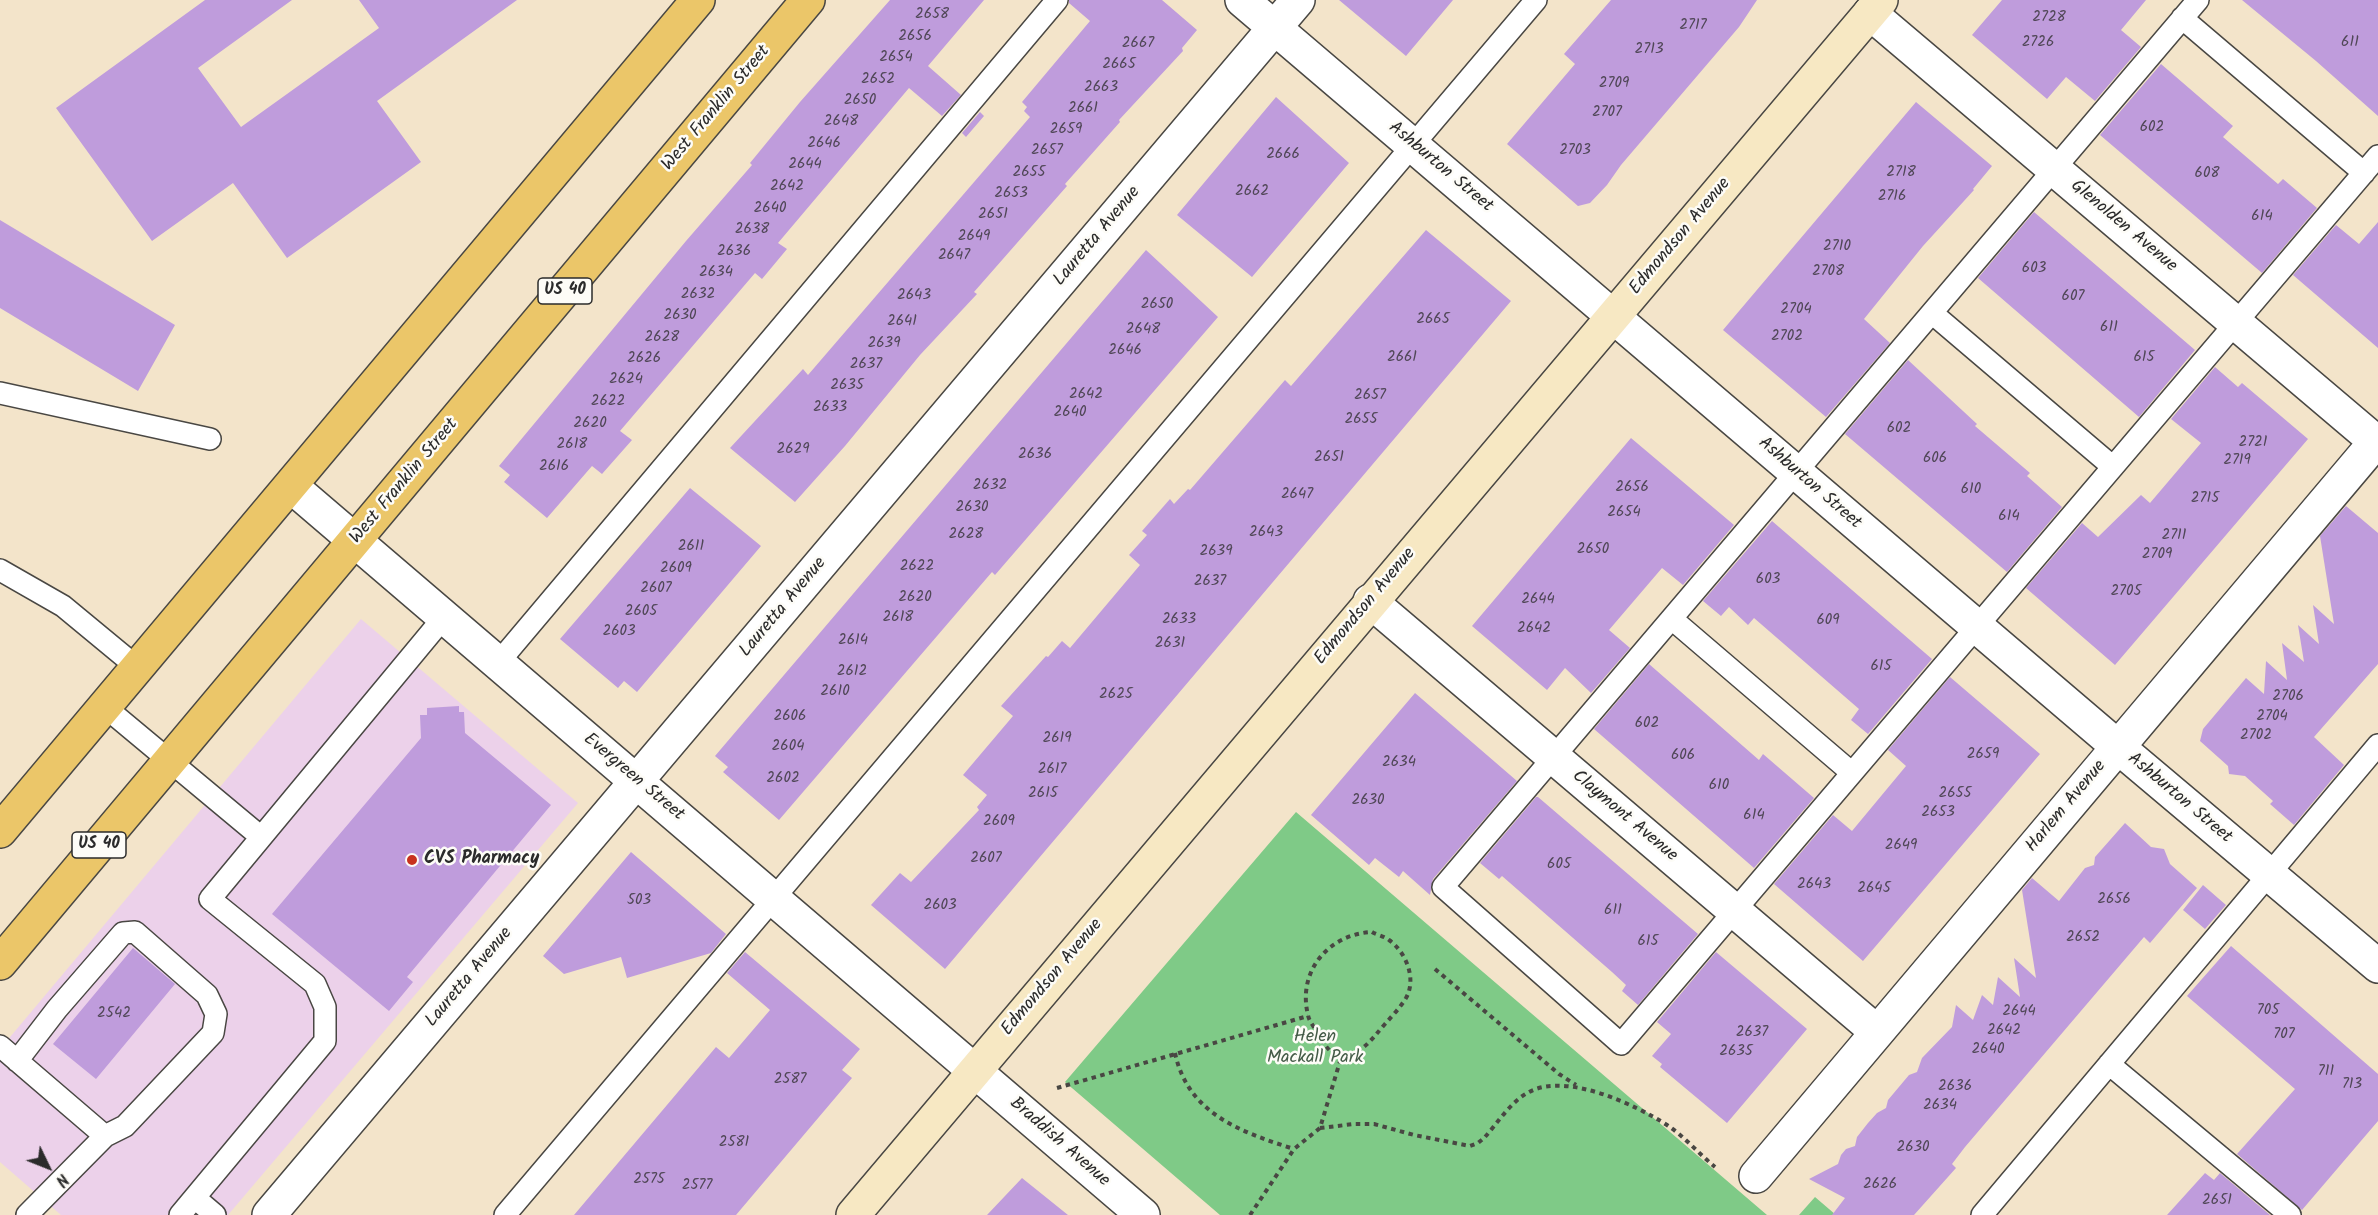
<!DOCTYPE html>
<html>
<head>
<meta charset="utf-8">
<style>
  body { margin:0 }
  #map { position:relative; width:2378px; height:1215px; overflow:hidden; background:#f3e4ca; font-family:Kalam,sans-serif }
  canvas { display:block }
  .north { position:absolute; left:18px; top:1137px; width:60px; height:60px; -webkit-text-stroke:4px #fdfcf7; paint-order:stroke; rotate:133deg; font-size:16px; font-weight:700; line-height:24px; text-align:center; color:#2b2b2b }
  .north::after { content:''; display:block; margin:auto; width:21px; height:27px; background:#2b2b2b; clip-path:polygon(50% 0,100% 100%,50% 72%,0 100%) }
</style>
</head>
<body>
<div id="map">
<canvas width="2378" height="1215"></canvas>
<div class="north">N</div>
</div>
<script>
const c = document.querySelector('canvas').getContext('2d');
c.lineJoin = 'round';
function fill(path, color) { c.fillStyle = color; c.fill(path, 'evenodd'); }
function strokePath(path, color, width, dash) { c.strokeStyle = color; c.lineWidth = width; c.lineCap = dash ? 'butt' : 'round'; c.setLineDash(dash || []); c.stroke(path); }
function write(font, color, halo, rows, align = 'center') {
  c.font = font + ' Kalam,sans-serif'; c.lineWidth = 5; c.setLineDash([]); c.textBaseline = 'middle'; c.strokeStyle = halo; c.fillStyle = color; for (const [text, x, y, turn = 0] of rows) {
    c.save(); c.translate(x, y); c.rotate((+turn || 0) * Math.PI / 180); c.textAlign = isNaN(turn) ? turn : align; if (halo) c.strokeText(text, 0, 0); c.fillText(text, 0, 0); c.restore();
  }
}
fill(new Path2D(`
  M361 619 578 803 228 1215H61L0 1162V1049Z`), '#ecd1ea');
fill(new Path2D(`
  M1296 812 1767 1215H1220L1065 1082Z
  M1815 1197 1836 1215H1799Z`), '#7fca87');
fill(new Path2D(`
  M205 0H292L198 68 241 127 379 28 359 0H517L377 101 421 162 287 258 233 183 152 241 56 108Z
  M890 0H984L928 66 961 95 942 116 909 88 778 243 787 249 762 279 755 273 620 431 632 440 602 474 592 466 547 518 504 482 510 475 499 466 686 241 752 165 750 163 800 102Z
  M1069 0H1162L1197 30 1182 48 1183 51 1119 120 1120 122 1065 184 1067 186 974 292 977 294 920 355 845 446 795 502 730 448 803 369 808 375 1030 117 1024 111 1027 107 1022 102 1090 21 1069 3Z
  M1339 0H1453L1406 56Z
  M1611 0H1757L1739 27 1621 165 1607 185 1590 203 1578 206 1507 144 1575 64 1564 54Z
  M2002 0H2146L2121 30 2141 47 2095 101 2066 77 2047 99 1972 35Z
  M2242 0H2378V116L2316 61Z
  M2161 64 2233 126 2223 137 2278 184 2283 179 2317 208 2262 273 2100 135Z
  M1276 97 1349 163 1252 277 1177 215Z
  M1916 102 1992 166 1973 189 1974 190 1923 246 1864 319 1890 343 1826 417 1723 330Z
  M980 112 984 116 966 137 962 133Z
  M2034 212 2195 350 2139 417 1978 278Z
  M0 220 175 325 138 391 0 308Z
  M2378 222V348L2293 275 2336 225 2359 244Z
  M1426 230 1511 301 945 969 871 905 900 873 911 882 979 810 977 807 987 795 963 775 1013 716 1001 706 1046 656 1048 657 1062 641 1070 648 1140 565 1129 555 1147 535 1142 531 1170 499 1174 504 1188 489 1190 490 1285 380 1291 386Z
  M1146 250 1218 317 995 575 992 572 779 820 723 772 728 767 715 756Z
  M1908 360 1977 424 1975 426 2030 473 2027 476 2062 507 2007 572 1845 434Z
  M2215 367 2238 387 2242 383 2308 439 2115 665 2026 588 2082 523 2098 537 2141 495 2150 503 2201 443 2171 419Z
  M1631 438 1734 525 1683 585 1662 568 1609 630 1630 648 1591 693 1565 668 1547 690 1472 626Z
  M690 488 761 546 637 692 624 681 618 688 560 639Z
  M2346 506 2378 533V664L2314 737 2344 765 2294 825 2270 804 2273 801 2245 776 2229 774 2228 766 2200 741 2203 729 2246 678 2264 694 2266 661 2287 680 2282 643 2304 662 2298 625 2319 644 2313 605 2334 624 2320 536Z
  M1772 521 1932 659 1868 734 1851 720 1859 709 1754 618 1748 625 1729 607 1721 616 1703 601Z
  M1649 664 1759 760 1763 754 1814 798 1754 868 1594 729Z
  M1950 677 2040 754 1863 961 1774 884 1833 815 1852 831 1906 766 1888 750Z
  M1415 693 1517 781 1433 879 1430 895 1403 871 1399 877 1375 858 1369 865 1311 815Z
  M459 706V712H464L465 733 551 805 407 977 413 982 389 1011 272 914 421 738 420 715H427V708Z
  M1536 797H1538L1698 934 1638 1005 1622 991 1626 985 1612 972 1502 876 1499 879 1480 863Z
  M2125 823 2151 847 2164 849 2170 864 2197 888 2150 943 2144 937 1965 1147 1952 1164 1956 1168 1914 1215H1832L1845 1198 1809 1179 1838 1164 1841 1155 1846 1149 1855 1146 1857 1137 1868 1123 1877 1113 1886 1108 1888 1100 1909 1075 1917 1072 1922 1058 1952 1027 1956 1005 1973 1020 1982 995 1993 1005 1998 977 2020 997 2014 958 2036 978 2022 890 2032 878 2059 901 2085 868 2094 865 2095 857Z
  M631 852 726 934 711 953 627 978 621 957 564 974 543 956Z
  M2203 885 2226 905 2205 929 2183 910Z
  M2231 946 2378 1074V1121L2302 1210 2237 1154 2295 1089 2187 996Z
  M133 948 175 984 96 1079 53 1044Z
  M745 952 860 1049 842 1070 852 1078 736 1215H574L716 1047 729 1058 770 1010 727 973Z
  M1716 952 1807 1029 1727 1123 1660 1067 1662 1064 1652 1056 1671 1034 1657 1022Z
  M2205 1173 2214 1180 2220 1173 2270 1215H2167Z
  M1022 1178 1068 1215H987Z`), '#bf9cdc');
const service = new Path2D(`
  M2198 0 1443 887 1621 1044 2378 156
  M2182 18 2364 173
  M1932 313 2113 467
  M0 393 210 439
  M0 570 63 606 138 668
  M1672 619 1852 773
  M498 663 1057 0
  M105 707 261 837
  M0 1046 105 1136 27 1215
  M17 1061 57 1009 123 933 135 932 207 995 216 1014 213 1033 125 1126 105 1136
  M2109 1064 2290 1215
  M195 1198 215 1215
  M180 1215 325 1041V1007L315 984 210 899 444 617
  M505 1215 1536 0
  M1982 1215 2378 745`);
const minor = new Path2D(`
  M1242 0 2118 747 2378 966
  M1870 13 2376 442
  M291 486 1143 1215
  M1370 601 1877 1032
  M1756 1176 2378 439
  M269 1215 1298 0`);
const secondary = new Path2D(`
  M853 1215 1881 0`);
const primary = new Path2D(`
  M0 831 698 0
  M0 963 808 0`);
strokePath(service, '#494743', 24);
strokePath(minor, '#494743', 36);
strokePath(secondary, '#494743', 36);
strokePath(primary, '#494743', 36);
strokePath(new Path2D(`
  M1372 932C1377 935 1384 936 1389 940 1406 952 1417 979 1406 998 1400 1008 1392 1016 1385 1024 1370 1041 1364 1052 1341 1058 1330 1053 1325 1046 1319 1035 1316 1029 1309 1022 1308 1015 1297 971 1329 934 1372 932Z
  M1435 969 1559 1074 1576 1085
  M1175 1053C1188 1114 1241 1132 1294 1149
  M1057 1088 1308 1016
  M1320 1128 1354 1124H1374L1414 1135 1470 1146 1478 1143 1484 1138C1497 1124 1511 1101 1529 1092 1566 1072 1634 1104 1667 1125 1684 1136 1699 1154 1715 1167
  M1250 1215 1294 1149 1320 1128 1341 1058`), '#494743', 4, [4.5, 4.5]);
strokePath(service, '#fff', 21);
strokePath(minor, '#fff', 33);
strokePath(secondary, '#f7e8c3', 33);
strokePath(primary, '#ebc669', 33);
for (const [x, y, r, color] of [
  [412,860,6,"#c8321e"]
]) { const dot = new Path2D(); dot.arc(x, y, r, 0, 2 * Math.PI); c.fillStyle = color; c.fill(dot); strokePath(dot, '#fdfcf7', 2); }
write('15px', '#504757', null, [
  ["2658",932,15],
  ["2728",2049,18],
  ["2717",1693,26],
  ["2656",915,37],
  ["2726",2038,43],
  ["611",2350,43],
  ["2667",1138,44],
  ["2713",1649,50],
  ["2654",896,58],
  ["2665",1119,65],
  ["2652",878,80],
  ["2709",1614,84],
  ["2663",1101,88],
  ["2650",860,101],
  ["2661",1083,109],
  ["2707",1607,113],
  ["2648",841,122],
  ["602",2152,128],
  ["2659",1066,130],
  ["2646",824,144],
  ["2657",1047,151],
  ["2703",1575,151],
  ["2666",1283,155],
  ["2644",805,165],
  ["2655",1029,173],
  ["2718",1901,173],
  ["608",2207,174],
  ["2642",787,187],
  ["2662",1252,192],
  ["2653",1011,194],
  ["2716",1892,197],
  ["2640",770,209],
  ["2651",993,215],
  ["614",2262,217],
  ["2638",752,230],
  ["2649",974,237],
  ["2710",1837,247],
  ["2636",734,252],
  ["2647",954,256],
  ["603",2034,269],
  ["2708",1828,272],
  ["2634",716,273],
  ["2632",698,295],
  ["2643",914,296],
  ["607",2073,297],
  ["2650",1157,305],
  ["2704",1796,310],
  ["2630",680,316],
  ["2665",1433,320],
  ["2641",902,322],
  ["611",2109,328],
  ["2648",1143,330],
  ["2702",1787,337],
  ["2628",662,338],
  ["2639",884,344],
  ["2646",1125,351],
  ["2661",1402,358],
  ["615",2144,358],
  ["2626",644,359],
  ["2637",866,365],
  ["2624",626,380],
  ["2635",847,386],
  ["2642",1086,395],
  ["2657",1370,396],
  ["2622",608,402],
  ["2633",830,408],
  ["2640",1070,413],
  ["2655",1361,420],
  ["2620",590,424],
  ["602",1899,429],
  ["2721",2253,443],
  ["2618",572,445],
  ["2629",793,450],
  ["2636",1035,455],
  ["2651",1329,458],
  ["606",1935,459],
  ["2719",2237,461],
  ["2616",554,467],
  ["2632",990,486],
  ["2656",1632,488],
  ["610",1971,490],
  ["2647",1297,495],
  ["2715",2205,499],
  ["2630",972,508],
  ["2654",1624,513],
  ["614",2009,517],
  ["2643",1266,533],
  ["2628",966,535],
  ["2711",2174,536],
  ["2611",691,547],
  ["2650",1593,550],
  ["2639",1216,552],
  ["2709",2157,555],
  ["2622",917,567],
  ["2609",676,569],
  ["603",1768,580],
  ["2637",1210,582],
  ["2607",656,589],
  ["2705",2126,592],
  ["2620",915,598],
  ["2644",1538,600],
  ["2605",641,612],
  ["2618",898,618],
  ["2633",1179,620],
  ["609",1828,621],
  ["2642",1534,629],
  ["2603",619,632],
  ["2614",853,641],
  ["2631",1170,644],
  ["615",1881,667],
  ["2612",852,672],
  ["2610",835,692],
  ["2625",1116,695],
  ["2706",2288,697],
  ["2606",790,717],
  ["2704",2272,717],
  ["602",1647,724],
  ["2702",2256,736],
  ["2619",1057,739],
  ["2604",788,747],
  ["2659",1983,755],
  ["606",1683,756],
  ["2634",1399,763],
  ["2617",1052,770],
  ["2602",783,779],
  ["610",1719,786],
  ["2615",1043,794],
  ["2655",1955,794],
  ["2630",1368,801],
  ["2653",1938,813],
  ["614",1754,816],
  ["2609",999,822],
  ["2649",1901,846],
  ["2607",986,859],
  ["605",1559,865],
  ["2643",1814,885],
  ["2645",1874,889],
  ["2656",2114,900],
  ["503",639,901],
  ["2603",940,906],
  ["611",1613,911],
  ["2652",2083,938],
  ["615",1648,942],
  ["705",2268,1011],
  ["2644",2019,1012],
  ["2542",114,1014],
  ["2642",2004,1031],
  ["2637",1752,1033],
  ["707",2284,1035],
  ["2640",1988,1050],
  ["2635",1736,1052],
  ["711",2326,1072],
  ["2587",790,1080],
  ["713",2352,1085],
  ["2636",1955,1087],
  ["2634",1940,1106],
  ["2581",734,1143],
  ["2630",1913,1148],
  ["2575",649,1180],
  ["2626",1880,1185],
  ["2577",697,1186],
  ["2651",2217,1201]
]);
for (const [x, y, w] of [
  [565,291,54],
  [99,845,54]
]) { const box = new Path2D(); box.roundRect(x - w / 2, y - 13, w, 26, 4.5); c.fillStyle = '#fdfcf7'; c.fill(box); strokePath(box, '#2b2b2b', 1.5); }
write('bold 16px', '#2b2b2b', null, [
  ["US 40",565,291],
  ["US 40",99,845]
]);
write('18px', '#2b2b2b', '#fdfcf7', [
  ["West Franklin Street",717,109,-50],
  ["Ashburton Street",1440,168,40],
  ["Glenolden Avenue",2123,227,40],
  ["Lauretta Avenue",1098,237,-50],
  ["Edmondson Avenue",1681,237,-50],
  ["West Franklin Street",405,482,-50],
  ["Ashburton Street",1809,484,41],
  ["Edmondson Avenue",1366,607,-50],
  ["Lauretta Avenue",784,608,-50],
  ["Evergreen Street",633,778,40],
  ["Ashburton Street",2179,799,40],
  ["Harlem Avenue",2067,807,-50],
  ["Claymont Avenue",1624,817,40],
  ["Lauretta Avenue",470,978,-50],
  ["Edmondson Avenue",1053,978,-50],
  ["Braddish Avenue",1059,1143,41]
]);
write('bold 18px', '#2b2b2b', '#fdfcf7', [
  ["CVS Pharmacy",424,860]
], 'left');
write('18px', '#445b47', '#fdfcf7', [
  ["Helen",1315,1038],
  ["Mackall Park",1315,1059]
]);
</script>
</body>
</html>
